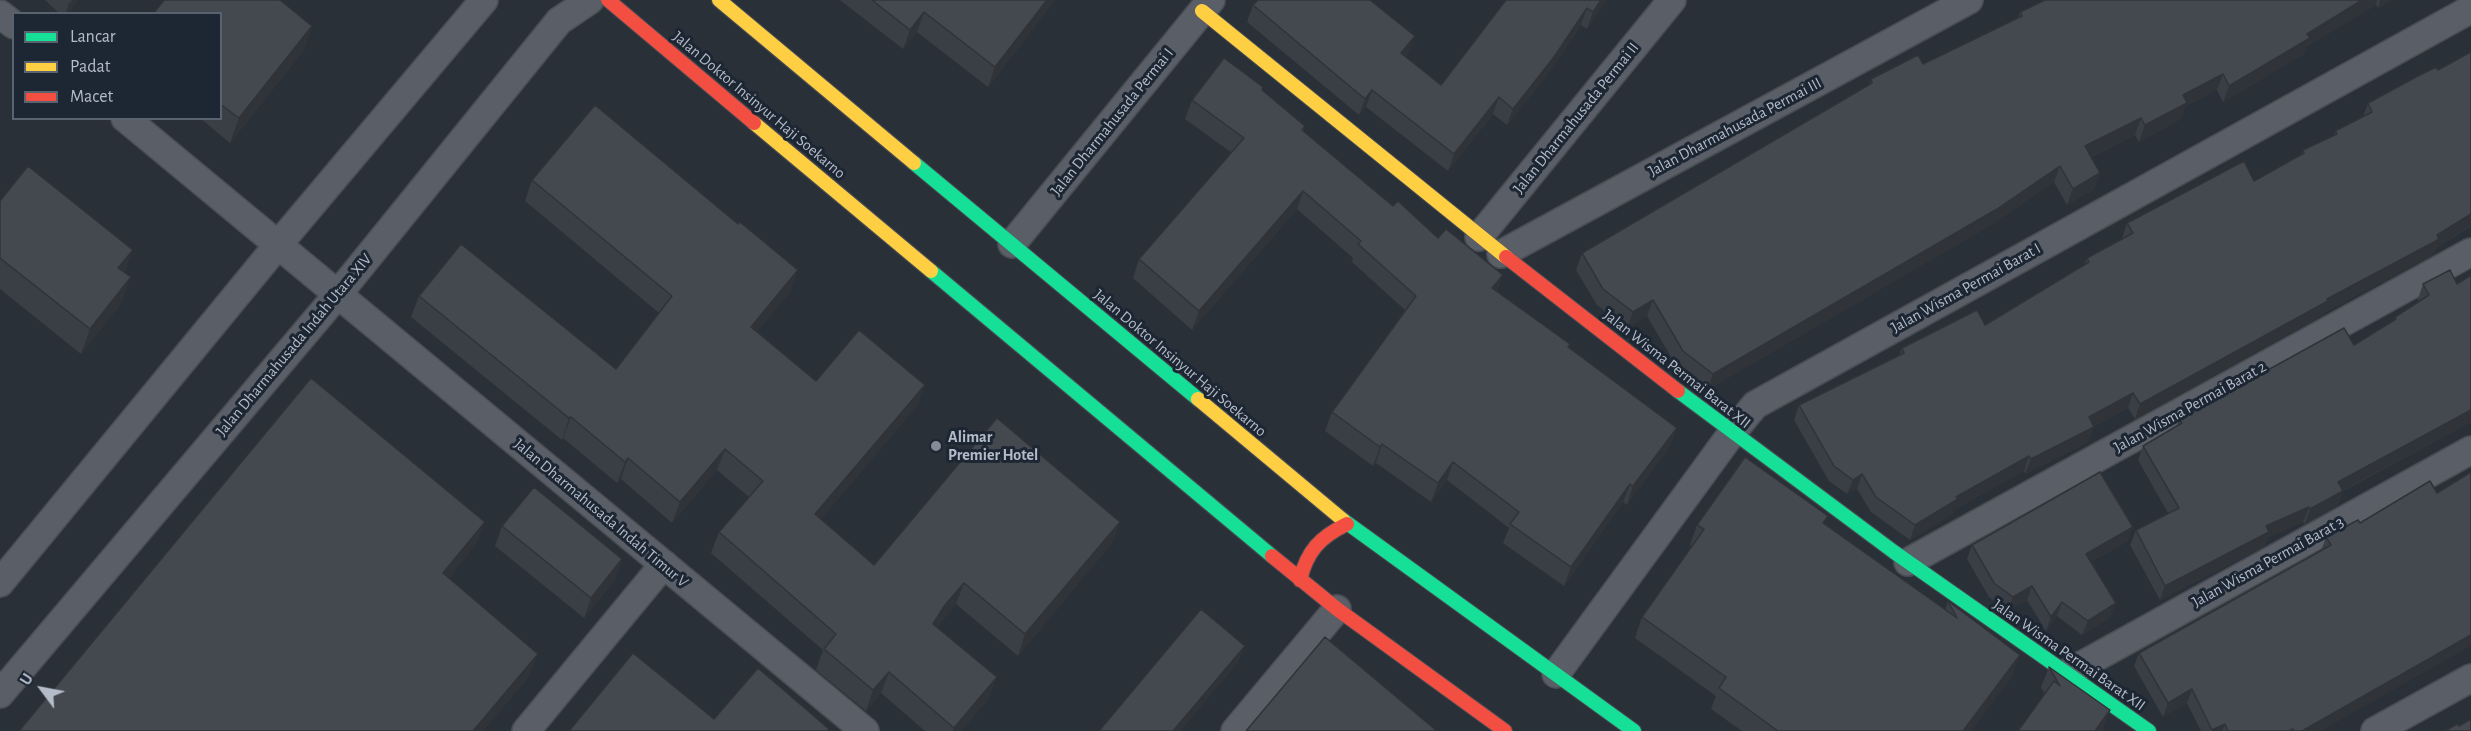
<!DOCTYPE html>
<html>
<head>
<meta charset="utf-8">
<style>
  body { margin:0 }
  #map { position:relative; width:2471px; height:731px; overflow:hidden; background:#2a3038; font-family:"Alegreya Sans",sans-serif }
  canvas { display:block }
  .legend { position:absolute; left:12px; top:12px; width:210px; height:108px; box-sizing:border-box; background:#1d2633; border:2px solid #59626f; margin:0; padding:8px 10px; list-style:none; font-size:18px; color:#b4bcc9 }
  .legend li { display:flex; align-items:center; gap:12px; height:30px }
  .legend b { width:30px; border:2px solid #59626f }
  .north { position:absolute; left:12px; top:659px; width:60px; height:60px; -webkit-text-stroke:4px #1d2633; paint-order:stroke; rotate:302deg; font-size:16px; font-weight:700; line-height:24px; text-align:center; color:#b4bcc9 }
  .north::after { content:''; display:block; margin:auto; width:21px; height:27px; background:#b4bcc9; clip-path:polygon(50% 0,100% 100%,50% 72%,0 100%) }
</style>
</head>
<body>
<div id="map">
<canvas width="2471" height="731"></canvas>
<ul class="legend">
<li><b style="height:8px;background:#16e098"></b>Lancar</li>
<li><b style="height:8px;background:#ffcf43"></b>Padat</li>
<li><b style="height:8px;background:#f24e42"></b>Macet</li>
</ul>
<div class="north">U</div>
</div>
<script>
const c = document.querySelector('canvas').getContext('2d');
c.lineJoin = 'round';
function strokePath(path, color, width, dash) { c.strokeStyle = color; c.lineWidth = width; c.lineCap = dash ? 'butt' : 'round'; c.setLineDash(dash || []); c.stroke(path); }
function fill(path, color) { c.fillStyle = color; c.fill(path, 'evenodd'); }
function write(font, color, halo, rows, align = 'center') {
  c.font = font + ' "Alegreya Sans",sans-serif'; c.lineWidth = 6; c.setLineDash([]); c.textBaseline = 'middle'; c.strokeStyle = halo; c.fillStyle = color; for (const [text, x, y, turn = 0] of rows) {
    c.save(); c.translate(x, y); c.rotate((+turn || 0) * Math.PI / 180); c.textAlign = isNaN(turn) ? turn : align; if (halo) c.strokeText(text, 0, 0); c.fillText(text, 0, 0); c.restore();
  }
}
const street = new Path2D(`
  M0 14 14 25
  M125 118 865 731
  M1479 237 1672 0
  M1012 244 1211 0
  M1501 254 1969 0
  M1908 562 2471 252
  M0 583 277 246 484 0
  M1556 674 1732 433 1755 405 2471 9
  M2066 674 2471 450
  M0 694 338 294 559 21 590 0
  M526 731 664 564
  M1235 731 1337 609
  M2375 731 2471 678`);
const fast = new Path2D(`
  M914 163 1198 399
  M931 271 1272 556
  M1678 391 1894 552 2149 731
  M1343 520 1634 731`);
const slow = new Path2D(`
  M719 0 914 163
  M1202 11 1506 257
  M754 123 931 271
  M1198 399 1343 520`);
const jam = new Path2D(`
  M608 0 754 123
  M1506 257 1678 391
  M1272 556 1337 609 1505 731
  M1300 580C1307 551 1320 537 1347 524`);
strokePath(street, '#484c53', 30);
strokePath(fast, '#484c53', 16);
strokePath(slow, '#484c53', 16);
strokePath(jam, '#484c53', 16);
strokePath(street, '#5a5e66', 27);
strokePath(fast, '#16e098', 14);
strokePath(slow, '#ffcf43', 14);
strokePath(jam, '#f24e42', 14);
fill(new Path2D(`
  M45 0H78L67 14H60Z
  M840 0H1055L988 87 917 32 903 49Z
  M1506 0H1606L1587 29 1581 25 1548 74 1507 125 1493 114 1448 171 1366 107 1359 115 1247 22 1253 5 1409 53 1406 57 1441 85Z
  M2045 0H2391L2378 8 2376 5 2306 47 2304 54 2223 102 2217 90 2185 107 2181 119 2139 142 2135 135 2091 157 2100 173 2094 189 2067 205 2054 182 1991 225 1707 390 1677 367 1647 316 1627 328 1597 305 1576 270 1582 253 1869 85 1871 79 1923 64 2018 18 2020 12Z
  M220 14 312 26 304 50 230 143 200 118H220Z
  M2471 52V226L2436 248 2434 253 2429 257 2324 313 2323 315 2135 419 2128 408 2093 427 2088 442 2025 474 2024 471 1954 510 1953 514 1910 540 1871 512 1857 489 1847 494 1829 481 1794 420 1799 405 1899 355 1902 348 1985 325 2084 265 2087 258 2122 239V238L2127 223 2254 181 2301 155 2303 150 2334 135 2335 131 2363 117 2368 103 2438 70Z
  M1262 90 1305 126 1303 132 1497 292 1569 348 1677 428 1670 446 1627 505 1623 502 1564 586 1503 543 1509 528 1447 480 1431 502 1376 463 1373 466 1325 431 1332 412 1405 310 1352 262 1353 258 1297 209 1192 330 1133 278 1139 259 1232 153 1185 119 1192 100Z
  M532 180 791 291 757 331 816 381 917 406 821 519 874 565 1120 522 1112 543 1018 656 956 604 937 627 989 698 961 731H925L881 693 866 711 816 670 823 650 711 553 719 532 749 497 717 470 672 523 621 479 617 483 563 438 562 440 411 317 419 296 616 369 659 313 525 201Z
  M0 201 124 272 122 302 81 354 0 289Z
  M2471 275V422L2343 491 2337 506 2305 524 2303 522 2267 538 2264 547 2160 600 2130 545 2136 530 2168 513 2138 460 2143 446 2177 426 2179 419 2354 345 2393 321 2395 317 2419 302 2418 299 2423 284H2457Z
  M2358 520 2321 731H2201L2187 703 2163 717 2134 666 2139 653 2321 551 2326 537Z
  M1825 524 1945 610 1948 601 2012 676 1971 731H1742L1711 709 1716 696 1635 638 1642 617 1692 547 1690 545 1697 525Z
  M502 526 622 559 615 579 584 618 495 546Z
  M2128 541 2091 562 2111 617 2082 635 2057 616 2046 631 2027 600 2008 610 1989 597 1967 559 1972 545Z
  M2049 667 2110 710 2102 731H2018L2045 694 2041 687Z`), '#3a3f45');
fill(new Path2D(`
  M72 0H78L67 14H65L69 3Z
  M1047 0H1055L988 87 995 67Z
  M1601 0H1606L1587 29 1593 12Z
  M2362 0H2377L2376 5 2306 47 2304 54 2223 102 2229 86 2307 34Z
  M2380 0H2391L2378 8Z
  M1587 8 1581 25 1548 74 1507 125 1513 109Z
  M924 12 917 32 903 49 910 30Z
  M312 26 304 50 230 143 239 118Z
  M1415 36 1409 53 1395 70 1401 53Z
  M2223 74 2217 90 2185 107 2181 119 2139 142 2145 125 2183 95Z
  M1372 90 1366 107 1359 115 1365 99Z
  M1499 97 1493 114 1448 171 1454 154Z
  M2141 118 2135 135 2079 162 2085 146Z
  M2060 166 2054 182 1991 225 1707 390 1713 374Z
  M2100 173 2094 189 2067 205 2073 189Z
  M1303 191 1297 209 1192 330 1199 311Z
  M2471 214V225L2436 248 2434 253 2429 257 2324 313 2323 315 2135 419 2140 404 2327 299 2437 235Z
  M133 250 124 274 118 268Z
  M798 270 791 291 744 348 751 327Z
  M1503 275 1496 294 1492 288Z
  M131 277 122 302 81 354 90 329Z
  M1653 300 1647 316 1627 328 1633 312Z
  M925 385 917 406 808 535 815 514Z
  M2133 393 2128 408 2083 432 2089 417Z
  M2471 410V422L2332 496 2338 482Z
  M571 417 563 438 562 440 569 418Z
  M2094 427 2088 442 2025 474 2031 459Z
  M1677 428 1670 446 1627 505 1633 486Z
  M1382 444 1376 463 1373 466 1380 447Z
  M725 449 717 470 672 523 680 502Z
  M2029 456 2024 471 1954 510 1953 514 1910 540 1915 525 1956 497Z
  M628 458 621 479 617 483 625 462Z
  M1453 462 1447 480 1431 502 1438 483Z
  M1862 474 1857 489 1847 494 1853 480Z
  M1630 484 1623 502 1564 586 1571 567Z
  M2343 491 2337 506 2305 524 2310 509Z
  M2309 507 2303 522 2267 538 2264 547 2160 600 2165 586 2266 526Z
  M485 522 476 545 434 597 443 573Z
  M1120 522 1112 543 1018 656 1025 634Z
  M2133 527 2128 541 2081 568 2086 554Z
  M622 559 615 579 584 618 591 598Z
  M964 583 956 604 937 627 933 624 945 605Z
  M2032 586 2027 600 2008 610 2013 597Z
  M2062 602 2057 616 2046 631 2051 617Z
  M2116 603 2111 617 2082 635 2088 621Z
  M2471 635V646L2321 731H2302Z
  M1245 646 1238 663 1181 731H1173Z
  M538 654 529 677 484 731H473Z
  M2020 655 2012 676 1971 731H1963Z
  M889 672 881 693 866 711 873 690Z
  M997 677 989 698 961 731H953L954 728Z
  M2192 689 2187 703 2163 717 2168 703Z
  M2110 710 2102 731H2095Z
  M2225 724 2222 731H2212V730Z`), '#303338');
const building = new Path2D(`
  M164 0H280L312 26 239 118 220 104V14H153Z
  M872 0H1047L995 67 924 12 910 30Z
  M1258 0H1370L1415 36 1401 53 1441 85 1506 0H1601L1593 12 1587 8 1554 57 1513 109 1499 97 1454 154 1372 90 1365 99 1253 5Z
  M2045 0H2362L2307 34 2310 38 2229 86 2223 74 2183 95 2187 103 2145 125 2141 118 2085 146 2100 173 2073 189 2060 166 1997 209 1713 374 1683 351 1653 300 1633 312 1603 289 1582 253 1872 83 1871 79 1918 55 1923 64 2022 16 2020 12Z
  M2471 52V214L2437 235 2439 239 2434 242 2327 299 2328 301 2140 404 2133 393 2089 417 2094 427 2031 459 2029 456 1956 497 1958 499 1915 525 1876 497 1862 474 1853 480 1834 466 1799 405 1904 353 1902 348 1977 310 1985 325 2089 262 2087 258 2133 233 2127 223 2244 161 2254 181 2304 153 2303 150 2337 134 2335 131 2372 112 2368 103 2418 76 2436 67 2438 70Z
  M1224 58 1263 87 1262 90 1305 126 1302 130 1393 206 1398 201 1438 238 1446 229 1503 275 1492 288 1570 344 1568 347 1677 428 1633 486 1630 484 1571 567 1510 524 1519 512 1453 462 1438 483 1382 444 1380 447 1332 412 1416 296 1358 244 1361 241 1303 191 1199 311 1139 259 1244 138 1192 100Z
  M595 105 738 224 740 222 798 270 751 327 816 381 859 330 925 385 815 514 874 565 997 418 1120 522 1025 634 964 583 945 605 933 624 997 677 954 728 889 672 873 690 824 649 836 634 719 532 763 481 725 449 680 502 628 458 625 462 571 417 569 418 419 296 461 244 616 369 672 296 532 180Z
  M28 166 133 250 118 268 131 277 90 329 0 258V201Z
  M2450 270 2457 284 2471 275V410L2338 482 2343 491 2310 509 2309 507 2266 526 2269 532 2165 586 2136 530 2179 508 2143 446 2182 423 2179 419 2344 328 2354 345 2396 319 2395 317 2429 295 2423 284Z
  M311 378 485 522 443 573 538 654 473 731H19Z
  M1745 457 1828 516 1823 523 1957 618 1948 601 2020 655 1963 731H1778L1719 688 1726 677 1642 617 1704 529 1697 525Z
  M2100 472 2133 527 2086 554 2116 603 2088 621 2062 602 2051 617 2032 586 2013 597 1994 583 1972 545Z
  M2471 472V635L2302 731H2294L2293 729 2289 731H2228L2225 724 2212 730 2192 689 2168 703 2139 653 2331 545 2326 537 2358 520 2360 523 2430 481 2437 493Z
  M534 487 622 559 591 598 502 526Z
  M1201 609 1245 646 1173 731H1099Z
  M1325 637 1437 731H1246Z
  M633 653 714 719 758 668 829 729 827 731H569Z
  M2049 667 2110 710 2095 731H2018L2054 681 2060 686Z
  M2471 719V731H2445L2457 724 2459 726Z`);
fill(building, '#444950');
strokePath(building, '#303338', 1.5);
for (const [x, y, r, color] of [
  [936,446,6,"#848b96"]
]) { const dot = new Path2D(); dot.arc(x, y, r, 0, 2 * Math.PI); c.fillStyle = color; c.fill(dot); strokePath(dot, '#1d2633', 2); }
write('16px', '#b4bcc9', '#1d2633', [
  ["Jalan Doktor Insinyur Haji Soekarno",759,105,40],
  ["Jalan Dharmahusada Permai II",1576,118,-51],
  ["Jalan Dharmahusada Permai I",1112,122,-51],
  ["Jalan Dharmahusada Permai III",1735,127,-28],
  ["Jalan Wisma Permai Barat I",1966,288,-29],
  ["Jalan Dharmahusada Indah Utara XIV",294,345,-50],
  ["Jalan Doktor Insinyur Haji Soekarno",1180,363,40],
  ["Jalan Wisma Permai Barat XII",1677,369,38],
  ["Jalan Wisma Permai Barat 2",2190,407,-29],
  ["Jalan Dharmahusada Indah Timur V",601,513,40],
  ["Jalan Wisma Permai Barat 3",2268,562,-29],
  ["Jalan Wisma Permai Barat XII",2069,655,35]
]);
write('bold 16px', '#b4bcc9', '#1d2633', [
  ["Alimar",948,437],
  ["Premier Hotel",948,455]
], 'left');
</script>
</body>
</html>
